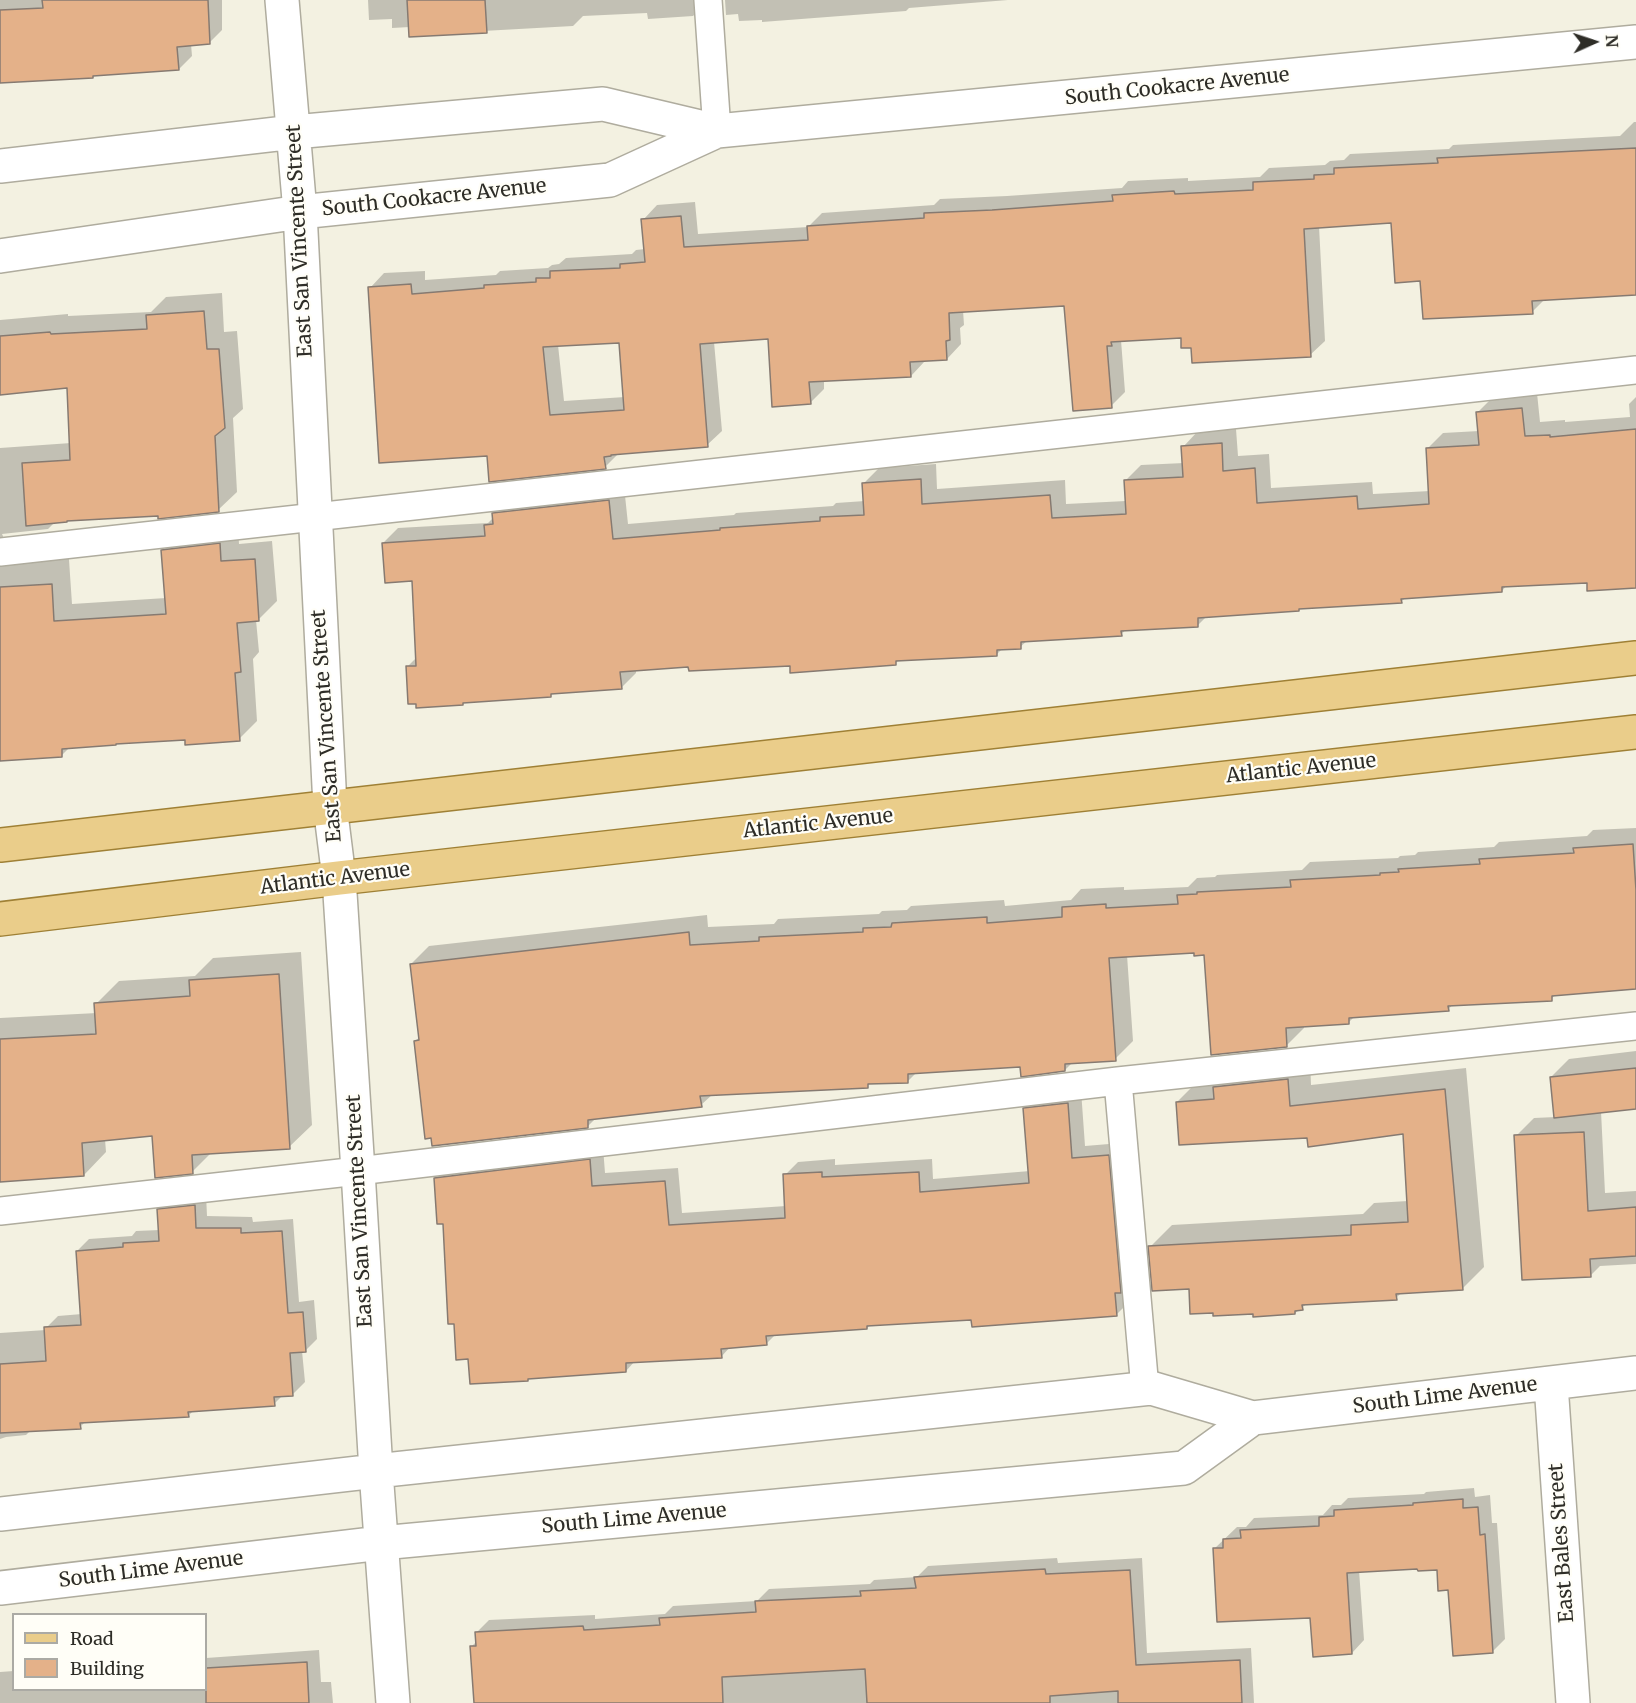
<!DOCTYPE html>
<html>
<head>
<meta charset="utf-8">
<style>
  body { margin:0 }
  #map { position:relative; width:1636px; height:1703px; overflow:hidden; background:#f3f1e1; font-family:Merriweather,serif }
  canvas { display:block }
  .legend { position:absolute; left:12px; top:1613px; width:195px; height:78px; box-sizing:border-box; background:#fffef7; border:2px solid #abaaa4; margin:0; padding:8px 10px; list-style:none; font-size:18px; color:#2e2d27 }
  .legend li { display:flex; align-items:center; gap:12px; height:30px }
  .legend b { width:30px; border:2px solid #abaaa4 }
  .north { position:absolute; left:1564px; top:12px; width:60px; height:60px; -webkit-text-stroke:4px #fffef7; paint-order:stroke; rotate:87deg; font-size:16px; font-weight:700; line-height:24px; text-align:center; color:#2e2d27 }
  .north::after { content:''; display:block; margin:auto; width:21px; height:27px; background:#2e2d27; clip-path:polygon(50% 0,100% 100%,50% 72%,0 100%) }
</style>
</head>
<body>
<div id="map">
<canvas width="1636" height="1703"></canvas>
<ul class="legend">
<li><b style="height:8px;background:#eacd8a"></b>Road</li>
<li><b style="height:16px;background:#e4b189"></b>Building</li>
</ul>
<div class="north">N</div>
</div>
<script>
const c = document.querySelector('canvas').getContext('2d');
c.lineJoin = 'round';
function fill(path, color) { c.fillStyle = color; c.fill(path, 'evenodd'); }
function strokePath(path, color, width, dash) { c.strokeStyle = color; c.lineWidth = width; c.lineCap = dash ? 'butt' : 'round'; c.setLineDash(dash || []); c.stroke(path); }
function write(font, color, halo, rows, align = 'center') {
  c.font = font + ' Merriweather,serif'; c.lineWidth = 4.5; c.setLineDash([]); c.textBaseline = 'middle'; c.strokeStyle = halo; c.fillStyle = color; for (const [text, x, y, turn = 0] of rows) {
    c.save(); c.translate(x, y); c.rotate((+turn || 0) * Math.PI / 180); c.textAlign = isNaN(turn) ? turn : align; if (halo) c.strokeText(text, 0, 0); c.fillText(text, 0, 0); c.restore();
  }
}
fill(new Path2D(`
  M0 0H222V30L209 43 191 44 192 56 179 69 95 74 93 77 0 82Z
  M368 0H705V4L693 16 648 19 647 13 583 16 573 26 411 35 410 27 392 28V19L369 20Z
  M725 0H1008L909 8 906 11 762 22V20L739 21 738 14 726 15Z
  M1634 122H1636V293L1546 298 1532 312 1422 280 1392 222 1319 226 1325 341 1310 355 1192 346 1182 337 1121 340 1125 392 1111 406 1065 304 963 310 964 325 960 328 961 344 947 359 925 361 911 376 824 380V389L810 403 769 338 714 342 722 431 707 445 618 454 605 467 488 455 370 288 384 273 425 271V280L496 275 500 271 548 268 552 265 559 264 566 258 632 254 636 250 645 249 643 220 657 205 695 202 698 234 808 227 822 213 934 205 940 199 1007 196 1122 188 1128 181 1188 178V181L1260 177 1269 168 1325 165 1330 161 1344 160 1350 154 1449 149 1453 145 1620 136ZM620 341 625 397 564 401 558 345Z
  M222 293 224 332 237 331 243 409 233 418 237 492 218 510 55 522 48 529 2 534 6 543 68 545 72 604 166 598 163 551 181 532 238 526 239 544 272 541 277 601 259 619 256 620 259 652 253 659 257 721 239 739 186 738 71 746 62 755 0 760V448L71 443 68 387 0 393V320L68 314V316L151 312 166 297Z
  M1537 393 1540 422 1565 420V422L1630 417 1629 404 1636 397V572L1507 585 1502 591 1406 597 1401 602 1300 607 1207 616 1197 626 1126 629 1121 635 1027 641 1020 647 1003 648 996 655 899 660 895 663 690 666 636 670V673L621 688 554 692 550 696 465 701 463 704 407 667 417 657 413 580 383 543 398 528 488 523 494 517 493 514 509 498 624 486 628 524 734 515 736 513 833 506 836 503 865 501 864 483 879 468 936 464 937 489 1065 480 1066 504 1126 501 1125 481 1141 465 1184 463 1183 447 1198 431 1236 429 1238 456 1269 454 1271 488 1372 482 1373 494 1430 491 1427 449 1443 433 1479 431 1477 413 1493 397Z
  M1636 828V988L1556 994 1551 999 1453 1004 1448 1010 1355 1016 1348 1023 1304 1025V1028L1286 1046 1206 954 1195 952 1127 955 1133 1041 1115 1059 1073 1062 1065 1070 1021 1066 917 1072 908 1081 871 1082 867 1086 713 1094 701 1105 597 1117 588 1126 415 1041 420 1037 411 964 429 946 707 915 708 927 774 924 778 919 879 914 882 911 907 910 911 906 1004 900 1005 906 1071 900 1081 889 1124 887V890L1188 887 1197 878 1215 877 1217 875 1302 870 1310 862 1398 858 1400 856 1415 855 1418 852 1494 847 1499 842 1587 836 1593 830Z
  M301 952 312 1125 289 1147 212 1152 192 1172 153 1135 105 1139 106 1152 84 1175 0 1153V1018L97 1013 96 1004 119 981 195 976 213 958Z
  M1636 1051V1107L1601 1111 1605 1193 1636 1191V1264L1600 1266 1591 1275 1516 1136 1534 1118 1556 1117 1551 1077 1569 1059Z
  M1310 1058 1311 1085 1466 1068 1484 1267 1462 1289 1402 1292 1396 1298 1308 1303 1295 1313 1255 1312 1150 1247 1172 1225 1363 1214 1374 1203 1408 1201 1405 1133 1308 1136 1177 1102 1199 1080Z
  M1081 1090 1085 1146 1121 1143 1130 1301 1117 1314 973 1318 870 1325 867 1328 776 1334 766 1344 731 1346 721 1357 635 1361 626 1371 530 1377 528 1380 469 1357 436 1178 449 1165 603 1147 605 1173 678 1168 682 1213 786 1206 785 1175 798 1162 835 1159V1165L932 1159 933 1179 1030 1171 1025 1109 1038 1095Z
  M206 1194 207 1216 252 1217 253 1222 293 1219 299 1302 314 1300 317 1339 305 1351H302L305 1382 293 1394 283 1395 274 1404 194 1410 188 1416 86 1421 80 1427 31 1430 26 1435 6 1437 0 1439V1333L46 1330V1328L58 1316 82 1314 77 1251 89 1239 132 1236 136 1231 160 1230 159 1210 171 1198Z
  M1474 1488 1475 1497 1490 1495 1492 1523H1497L1505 1639 1492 1652 1438 1569 1419 1567 1359 1570 1364 1640 1352 1653 1311 1616 1214 1549 1237 1527H1246L1254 1518 1323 1515 1332 1505H1341L1348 1498 1424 1494 1426 1492Z
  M1057 1558 1058 1563 1142 1558 1147 1653 1251 1648 1254 1703H475L471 1647 477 1641V1632L489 1620 595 1615V1619L665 1614 673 1606 757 1601 769 1589 870 1584 874 1580 917 1577 928 1566Z
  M319 1650 321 1682H331L333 1703H0V1672L14 1671V1690H206V1658Z`), '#0003');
const building = new Path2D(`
  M42 0H208L210 44 177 47 179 70 93 76V78L0 83V10L43 8Z
  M407 0H485L487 33 409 37Z
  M1636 148V295L1532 301 1533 314 1423 319 1420 281 1395 283 1391 223 1304 229 1311 357 1192 363 1191 348H1181V338L1111 342 1112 346H1107L1112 408 1073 411 1064 306 949 313 950 340 946 341 947 360 910 362 911 377 809 382 811 404 772 407 768 339 700 344 708 447 611 455V456L604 457 606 469 489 482 487 456 379 463 368 287 411 284 412 294 484 288V285L536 282V278H550V271L620 268V264L645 262 641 219 681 216 684 247 808 240 807 226 924 218V213L992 210 1113 201 1112 195 1174 191 1175 194 1253 190V182L1314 179V175L1334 174V168L1438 163 1437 158ZM619 343 624 410 550 415 543 347Z
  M204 311 207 349H219L225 428 215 436 219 512 158 519V516L67 521V522L26 526 22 463 70 460 67 388 0 395V336L50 332 51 334 147 329 146 315Z
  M1522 408 1525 436 1550 435V437L1636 429V588L1587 591V583L1502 587V592L1401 599 1402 603 1299 609V611L1198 618V627L1121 631 1122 636 1021 642V649L997 650V656L896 661V665L790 673V666L689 671 688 667 620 672 622 689 551 694V697L463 703V705L416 708V704H408L406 666H416L412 581 385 583 382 543 485 536 484 525 493 524 492 513 609 500 613 539 720 530V528L820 521V517L864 515 862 483 921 479 922 504 1050 495 1052 518 1126 514 1124 480 1183 477 1181 446 1222 443 1223 471 1255 468 1257 503 1357 496 1358 509 1429 504 1426 448 1479 445 1476 412Z
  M220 543 221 561 255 559 259 621 237 623 241 672 235 673 240 741 185 745V740L116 744V745L62 749V757L0 761V587L52 584 54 621 166 614 161 550Z
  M1633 844 1636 890V989L1552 996V1001L1448 1006 1449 1011 1349 1018V1024L1286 1028 1287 1047 1211 1055 1204 955 1194 956V953L1109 958 1116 1061 1065 1064V1071L1021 1077 1020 1067 908 1074V1083L868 1084V1088L700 1096 702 1107 588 1120V1128L432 1146 431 1138 425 1139 414 1041 419 1040 410 964 689 932 690 945 759 941V937L863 932V928L891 927 892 923 987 917V923L1062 917V907L1106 904V908L1178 904 1177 895 1197 894V892L1291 887 1290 880 1380 875V873L1399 872 1398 869 1480 864 1479 859 1574 853 1573 848Z
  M279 974 290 1149 192 1155 193 1174 155 1178 152 1136 82 1143 84 1176 0 1182V1039L96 1034 94 1003 190 996 189 980Z
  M1636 1068V1109L1554 1118 1550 1077Z
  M1288 1079 1290 1106 1445 1089 1463 1290 1396 1294 1397 1300 1302 1305 1303 1310 1295 1311V1314L1253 1317V1314L1213 1316V1313L1190 1314 1189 1289 1152 1291 1148 1246 1351 1235V1225L1408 1222 1403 1134 1308 1147 1307 1138 1179 1145 1176 1102 1214 1099 1213 1087Z
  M1068 1103 1072 1158 1109 1155 1121 1293H1115L1117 1316 972 1327 971 1320 867 1326V1329L766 1336 767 1345 721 1349 722 1358 626 1363V1372L528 1379V1381L470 1384 468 1359 456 1360 454 1324H448L443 1224H437L434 1178 590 1159 592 1186 665 1181 669 1225 785 1218 783 1174 822 1172V1177L919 1172 920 1192 1029 1183 1023 1108Z
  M1584 1132 1588 1211 1636 1207V1256L1590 1259 1591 1277 1522 1280 1514 1135Z
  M195 1205 196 1228H241V1233L282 1231 288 1313 303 1312 306 1352 290 1353 293 1396 274 1397 275 1406 188 1412 189 1417 80 1423 81 1429 0 1433V1364L46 1361 44 1327 81 1325 76 1251 123 1247V1243L159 1241 157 1209Z
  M1463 1499V1508L1478 1507 1480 1535 1485 1534 1493 1653 1453 1656 1448 1590 1438 1591 1437 1570 1418 1571 1417 1569 1347 1573 1352 1654 1313 1657 1310 1618 1217 1622 1213 1548H1223V1539L1241 1538 1240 1530 1319 1526V1517L1334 1516V1510L1413 1505V1503Z
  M1045 1569 1046 1574 1130 1570 1136 1665 1240 1660 1242 1703H1118V1691L1050 1696V1703H867L865 1669 722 1677 723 1703H474L470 1646H476L475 1632 583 1626 584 1630 660 1625 659 1618 756 1612 755 1601 861 1596 860 1591 916 1588 914 1577Z
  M307 1662 309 1703H206V1668Z`);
fill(building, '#e4b189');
strokePath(building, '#867a71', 1.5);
const service = new Path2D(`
  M708 0 717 131
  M0 552 1636 370
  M1118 1081 1145 1389
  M0 1211 358 1171 1118 1081 1636 1026`);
const minor = new Path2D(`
  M282 0 300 212 330 806 339 878 358 1171 376 1471 393 1703
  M0 166 294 132 603 104 717 131
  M0 256 300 212 610 180 717 131 1636 42
  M1551 1384 1573 1703
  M0 1514 376 1471 1151 1388 1253 1418 1636 1373
  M0 1588 381 1543 1184 1468 1253 1418`);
const primary = new Path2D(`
  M0 845 1636 658
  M0 919 339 878 1636 732`);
strokePath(service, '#afac9e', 30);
strokePath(minor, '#afac9e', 36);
strokePath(primary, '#9f8035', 36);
strokePath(service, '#fff', 27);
strokePath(minor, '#fff', 33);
strokePath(primary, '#eacd8a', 33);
write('20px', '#2e2d27', '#fffef7', [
  ["South Cookacre Avenue",1177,87,-6],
  ["South Cookacre Avenue",434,198,-6],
  ["East San Vincente Street",300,241,-93],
  ["East San Vincente Street",327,726,-94],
  ["Atlantic Avenue",1301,769,-6],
  ["Atlantic Avenue",818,824,-6],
  ["Atlantic Avenue",335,879,-7],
  ["East San Vincente Street",360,1211,-93],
  ["South Lime Avenue",1445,1396,-7],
  ["South Lime Avenue",634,1519,-5],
  ["East Bales Street",1562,1543,-94],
  ["South Lime Avenue",151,1570,-7]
]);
</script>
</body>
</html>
